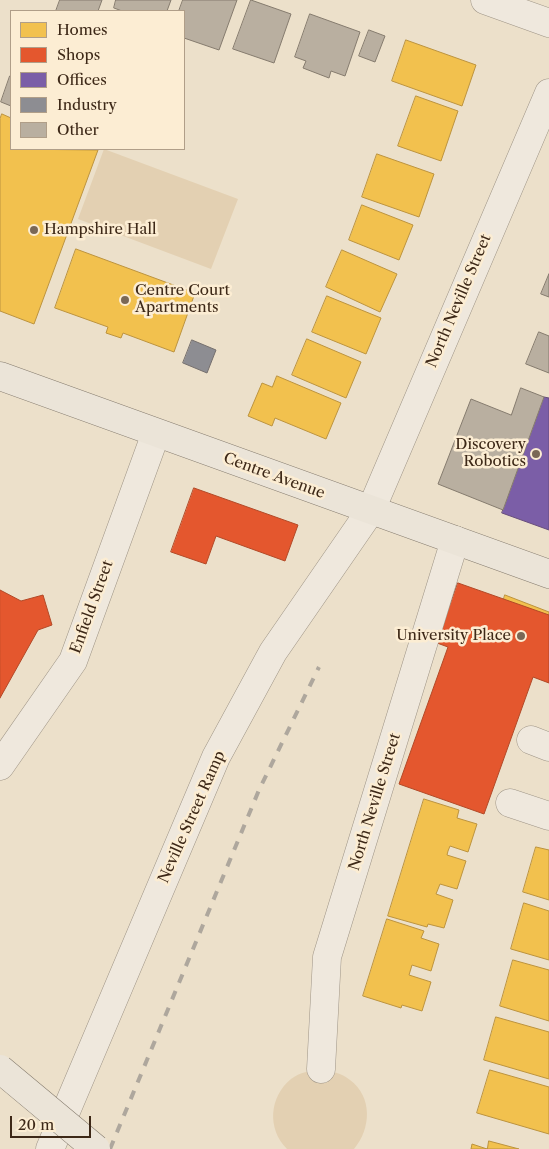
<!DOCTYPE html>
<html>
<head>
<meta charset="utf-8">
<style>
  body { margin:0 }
  #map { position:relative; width:549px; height:1149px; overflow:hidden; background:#ece0ca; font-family:"Libre Caslon Text",serif }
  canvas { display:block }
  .legend { position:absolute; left:10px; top:10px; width:175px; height:140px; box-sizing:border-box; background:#fcedd3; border:1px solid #b09e88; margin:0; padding:6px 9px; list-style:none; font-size:15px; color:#3d2817 }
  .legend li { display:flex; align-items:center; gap:10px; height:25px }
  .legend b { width:25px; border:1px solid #b09e88 }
  .scale { position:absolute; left:10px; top:1116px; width:81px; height:22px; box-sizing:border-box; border:2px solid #3d2817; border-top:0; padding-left:6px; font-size:15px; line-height:18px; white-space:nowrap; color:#3d2817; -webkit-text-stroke:4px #fcedd3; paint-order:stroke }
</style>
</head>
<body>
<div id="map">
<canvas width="549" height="1149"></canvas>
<ul class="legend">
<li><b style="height:14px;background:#f2c14e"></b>Homes</li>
<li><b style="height:14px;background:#e4572e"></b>Shops</li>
<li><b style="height:14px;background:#7b5ea7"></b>Offices</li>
<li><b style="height:14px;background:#8d8d92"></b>Industry</li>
<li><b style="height:14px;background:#b9afa0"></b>Other</li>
</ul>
<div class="scale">20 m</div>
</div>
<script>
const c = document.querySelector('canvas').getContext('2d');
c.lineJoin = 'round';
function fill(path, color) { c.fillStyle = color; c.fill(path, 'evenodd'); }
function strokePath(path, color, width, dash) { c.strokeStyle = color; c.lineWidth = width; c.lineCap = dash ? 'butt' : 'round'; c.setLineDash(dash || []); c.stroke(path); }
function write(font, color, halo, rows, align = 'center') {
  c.font = font + ' "Libre Caslon Text",serif'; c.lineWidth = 5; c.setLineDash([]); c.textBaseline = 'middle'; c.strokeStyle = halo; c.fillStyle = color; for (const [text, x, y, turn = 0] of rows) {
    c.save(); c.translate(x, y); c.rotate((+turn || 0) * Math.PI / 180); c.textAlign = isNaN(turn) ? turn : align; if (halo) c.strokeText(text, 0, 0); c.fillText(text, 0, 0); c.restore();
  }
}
fill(new Path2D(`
  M104 149 238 199 211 269 78 219Z
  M321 1069C332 1071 341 1073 350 1080 373 1097 371 1129 354 1149H287C267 1129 269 1097 291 1079 300 1072 310 1071 321 1069Z`), '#e3d0b2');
const homes = new Path2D(`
  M406 40 476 65 462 106 392 81Z
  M416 96 458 111 441 161 398 146Z
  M2 114 11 118V149L98 150 34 324 0 311V119Z
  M377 154 434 174 419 217 362 197Z
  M362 205 413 225 399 260 349 240Z
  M76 249 195 293 174 352 123 333 121 338 106 333 108 327 55 308Z
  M342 250 397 274 380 312 326 287Z
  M327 296 381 318 366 354 312 332Z
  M307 339 361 362 346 398 292 375Z
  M277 376 341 403 326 439 275 418 272 426 248 416 262 383 272 387Z
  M505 595 549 612V682L487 660Z
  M424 799 459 810 457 818 477 824 468 852 450 846 448 851 447 855 466 861 457 889 440 884 436 894 453 900 444 928 428 924 427 927 388 916Z
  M536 847 549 850V900L523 892Z
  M524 903 549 911V960L511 949Z
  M387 919 424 931 421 938 439 944 431 971 412 965 409 975 431 982 422 1011 402 1005 401 1008 363 996Z
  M513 960 549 970V1021L500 1006Z
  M496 1017 549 1032V1079L484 1060Z
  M490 1070 549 1087V1134L477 1113Z
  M489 1141 519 1149H471L472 1144 487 1149Z`);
fill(homes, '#f2c14e');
strokePath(homes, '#bc933e', 1);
const shops = new Path2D(`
  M194 488 298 525 285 561 216 536 206 564 171 552Z
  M458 583 549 615V683L533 677 484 814 399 784 448 647 437 643Z
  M0 590 21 601 43 595 52 625 38 630 0 698Z`);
fill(shops, '#e4572e');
strokePath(shops, '#b24927', 1);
const offices = new Path2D(`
  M544 397 549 398V530L502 513Z`);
fill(offices, '#7b5ea7');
strokePath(offices, '#684e7c', 1);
const industry = new Path2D(`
  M192 340 216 350 207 373 183 363Z`);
fill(industry, '#8d8d92');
strokePath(industry, '#756f6d', 1);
const building = new Path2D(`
  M60 0H102L98 11H56Z
  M116 0H171L167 11H122L114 8Z
  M183 0H237L219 50 184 38V11H179Z
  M251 0 291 14 274 63 233 49Z
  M310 14 360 32 345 76 331 71 329 78 303 68 306 61 295 57Z
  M369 30 385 36 375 62 359 56Z
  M10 76H11V106L1 102Z
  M549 274V297L541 294Z
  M539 332 549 336V373L526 364Z
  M521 388 544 397 503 510 438 484 471 399 511 415Z`);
fill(building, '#b9afa0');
strokePath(building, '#857b6e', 1);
const minor = new Path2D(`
  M485 0 549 23
  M531 740 549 747
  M0 766 73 661 156 433
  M510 803 549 816
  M321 1069 327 957 455 540
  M50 1149 216 757 273 652 371 510 549 93`);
const major = new Path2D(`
  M0 376 549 574`);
strokePath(minor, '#9e9486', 29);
strokePath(major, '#857b6e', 29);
strokePath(minor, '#efe8dd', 28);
strokePath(major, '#ebe4d8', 28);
strokePath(new Path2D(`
  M110 1149 259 790 319 667`), '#aea79d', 4, [9, 9]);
const majorBridge = new Path2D(`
  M0 1069 96 1149`);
strokePath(majorBridge, '#857b6e', 29, []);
strokePath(majorBridge, '#ebe4d8', 28);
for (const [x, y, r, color] of [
  [34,230,5,"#7a6856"],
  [125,300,5,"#7a6856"],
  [536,454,5,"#7a6856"],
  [521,636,5,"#7a6856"]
]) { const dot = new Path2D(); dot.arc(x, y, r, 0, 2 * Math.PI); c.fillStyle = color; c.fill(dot); strokePath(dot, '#fcedd3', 2); }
write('15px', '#3d2817', '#fcedd3', [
  ["Hampshire Hall",44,230],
  ["Centre Court",135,291],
  ["Apartments",135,308],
  ["Discovery",526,445,"right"],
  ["Robotics",526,462,"right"],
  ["University Place",511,636,"right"]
], 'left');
write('15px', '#3d2817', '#fcedd3', [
  ["North Neville Street",459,301,-67],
  ["Centre Avenue",274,476,20],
  ["Enfield Street",92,607,-70],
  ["North Neville Street",375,802,-73],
  ["Neville Street Ramp",192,817,-66]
]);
</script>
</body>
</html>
